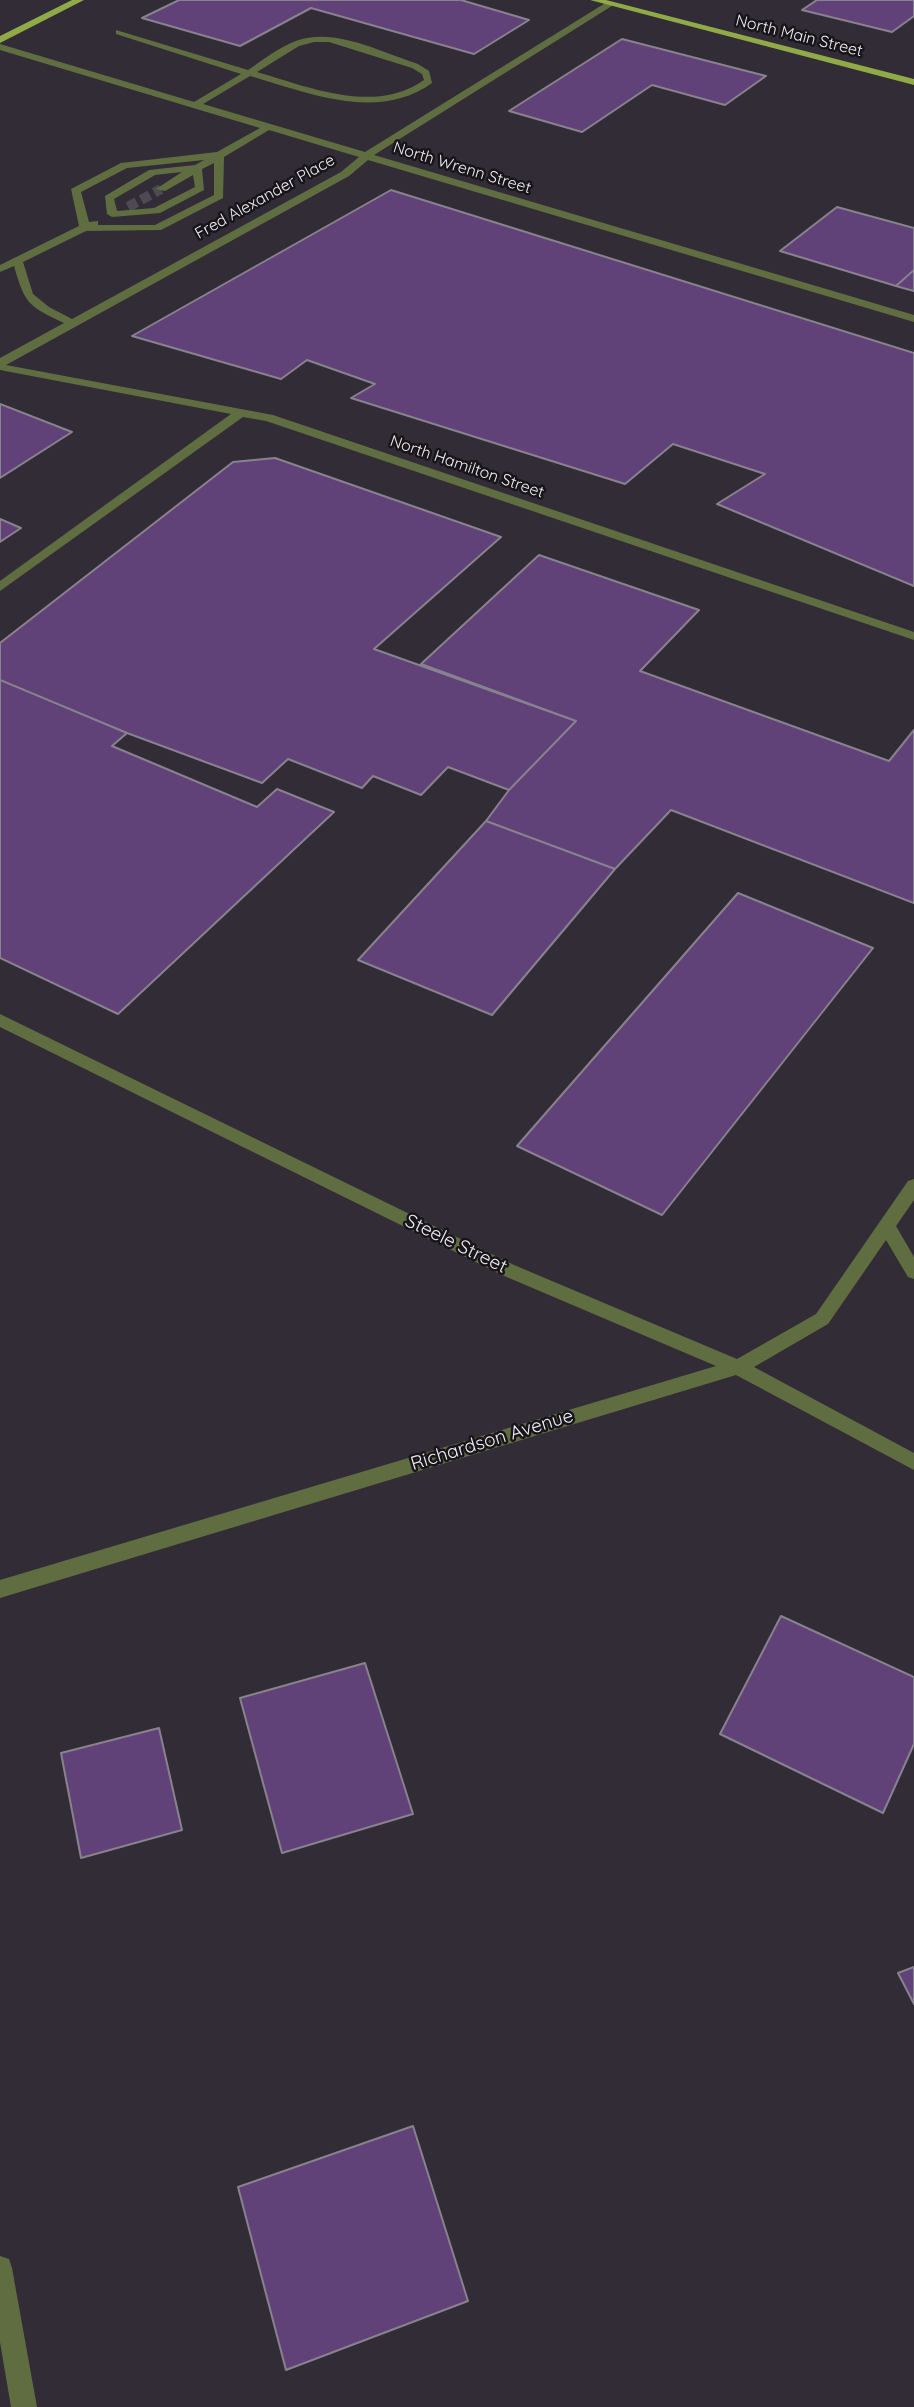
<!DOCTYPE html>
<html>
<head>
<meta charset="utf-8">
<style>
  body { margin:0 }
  canvas { display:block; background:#312c36 }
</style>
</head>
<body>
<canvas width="914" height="2407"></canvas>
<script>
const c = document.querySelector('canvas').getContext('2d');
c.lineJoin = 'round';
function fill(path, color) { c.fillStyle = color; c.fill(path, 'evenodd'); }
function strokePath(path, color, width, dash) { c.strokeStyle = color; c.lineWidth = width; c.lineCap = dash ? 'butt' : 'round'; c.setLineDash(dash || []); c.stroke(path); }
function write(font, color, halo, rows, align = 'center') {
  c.font = font + ' Quicksand,sans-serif'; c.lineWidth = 5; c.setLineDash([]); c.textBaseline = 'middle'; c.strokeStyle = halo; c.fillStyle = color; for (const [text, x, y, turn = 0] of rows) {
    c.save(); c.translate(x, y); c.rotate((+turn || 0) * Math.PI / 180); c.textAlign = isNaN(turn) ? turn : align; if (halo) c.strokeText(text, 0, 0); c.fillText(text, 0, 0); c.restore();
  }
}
const building = new Path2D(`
  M179 0H461L529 20 474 54 311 8 240 46 142 18Z
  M817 0H914V16L892 32 802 10Z
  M622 39 766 76 725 105 652 85 582 132 509 111Z
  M391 190 914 353V586L717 504 765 474 673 444 625 484 351 398 375 384 307 360 281 379 132 336Z
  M837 207 914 228V270L896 286 780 251Z
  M914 270V291L896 286Z
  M0 404 72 432 0 478Z
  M275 458 501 537 374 649 576 721 509 790 448 767 421 795 373 776 362 788 288 759 262 783 127 733 0 680V643L233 462Z
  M0 519 21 528 0 542Z
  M539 555 699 610 640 671 889 761 914 730V903L671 810 615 869 486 821 509 790 576 721 421 664Z
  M0 680 127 733 112 746 257 807 277 789 334 812 118 1014 0 958Z
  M486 821 615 869 492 1015 358 960Z
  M738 893 873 948 662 1215 517 1146Z
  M781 1616 914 1677V1744L883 1813 720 1734Z
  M365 1663 413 1814 282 1853 240 1698Z
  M159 1728 182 1830 81 1858 61 1753Z
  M914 1967V2004L898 1973Z
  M413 2126 468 2301 286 2370 238 2187Z`);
fill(building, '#604278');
strokePath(building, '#88828e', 2);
strokePath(new Path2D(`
  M128 207 161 189`), '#4e4952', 10, [10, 5]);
fill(new Path2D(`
  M607 2 615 4 374 155 914 315V322L368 160 349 176 6 365 273 415 914 632V640L266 421 243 417 0 591V581L231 414 0 370V358L64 323C28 306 25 304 14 266L0 272V265L79 226 71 189 121 163 217 152 260 128 0 50V44L194 102 241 74 116 34V30L248 70C263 60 279 47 296 41 335 27 380 52 418 64L429 71 432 83C378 122 309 93 250 76L203 104 365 152ZM314 42H329L412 68 422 74 424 80C375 115 309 87 257 72L299 46ZM269 130 359 157 341 172 72 319 49 307 33 294 23 262 86 231 161 230 223 198 224 157ZM204 160 195 165 149 170 105 196 107 214 112 217 160 213 204 190 202 169 214 163V195L155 225H98V221L89 222 81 192 127 168ZM182 172 156 189 165 191 193 175 195 187 154 208 117 211 114 199 155 175Z
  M0 1014 514 1265 737 1359 816 1314 908 1181 914 1179V1200L896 1226 914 1257V1279L908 1277 886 1240 828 1324 754 1367 914 1453V1470L736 1375 0 1598V1580L716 1366 502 1275 0 1027Z
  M0 2256 9 2259 12 2268 37 2407H11L0 2342Z`), '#606d40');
fill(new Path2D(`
  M72 0H84L0 43V36Z
  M590 0H606L914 79V85Z`), '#90aa47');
write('16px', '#f0edf4', '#18151a', [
  ["North Main Street",799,36,14],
  ["North Wrenn Street",462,168,17],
  ["Fred Alexander Place",265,197,-29],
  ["North Hamilton Street",467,467,19]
]);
write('19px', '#f0edf4', '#18151a', [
  ["Steele Street",456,1244,26],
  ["Richardson Avenue",492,1440,-17]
]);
</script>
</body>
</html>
